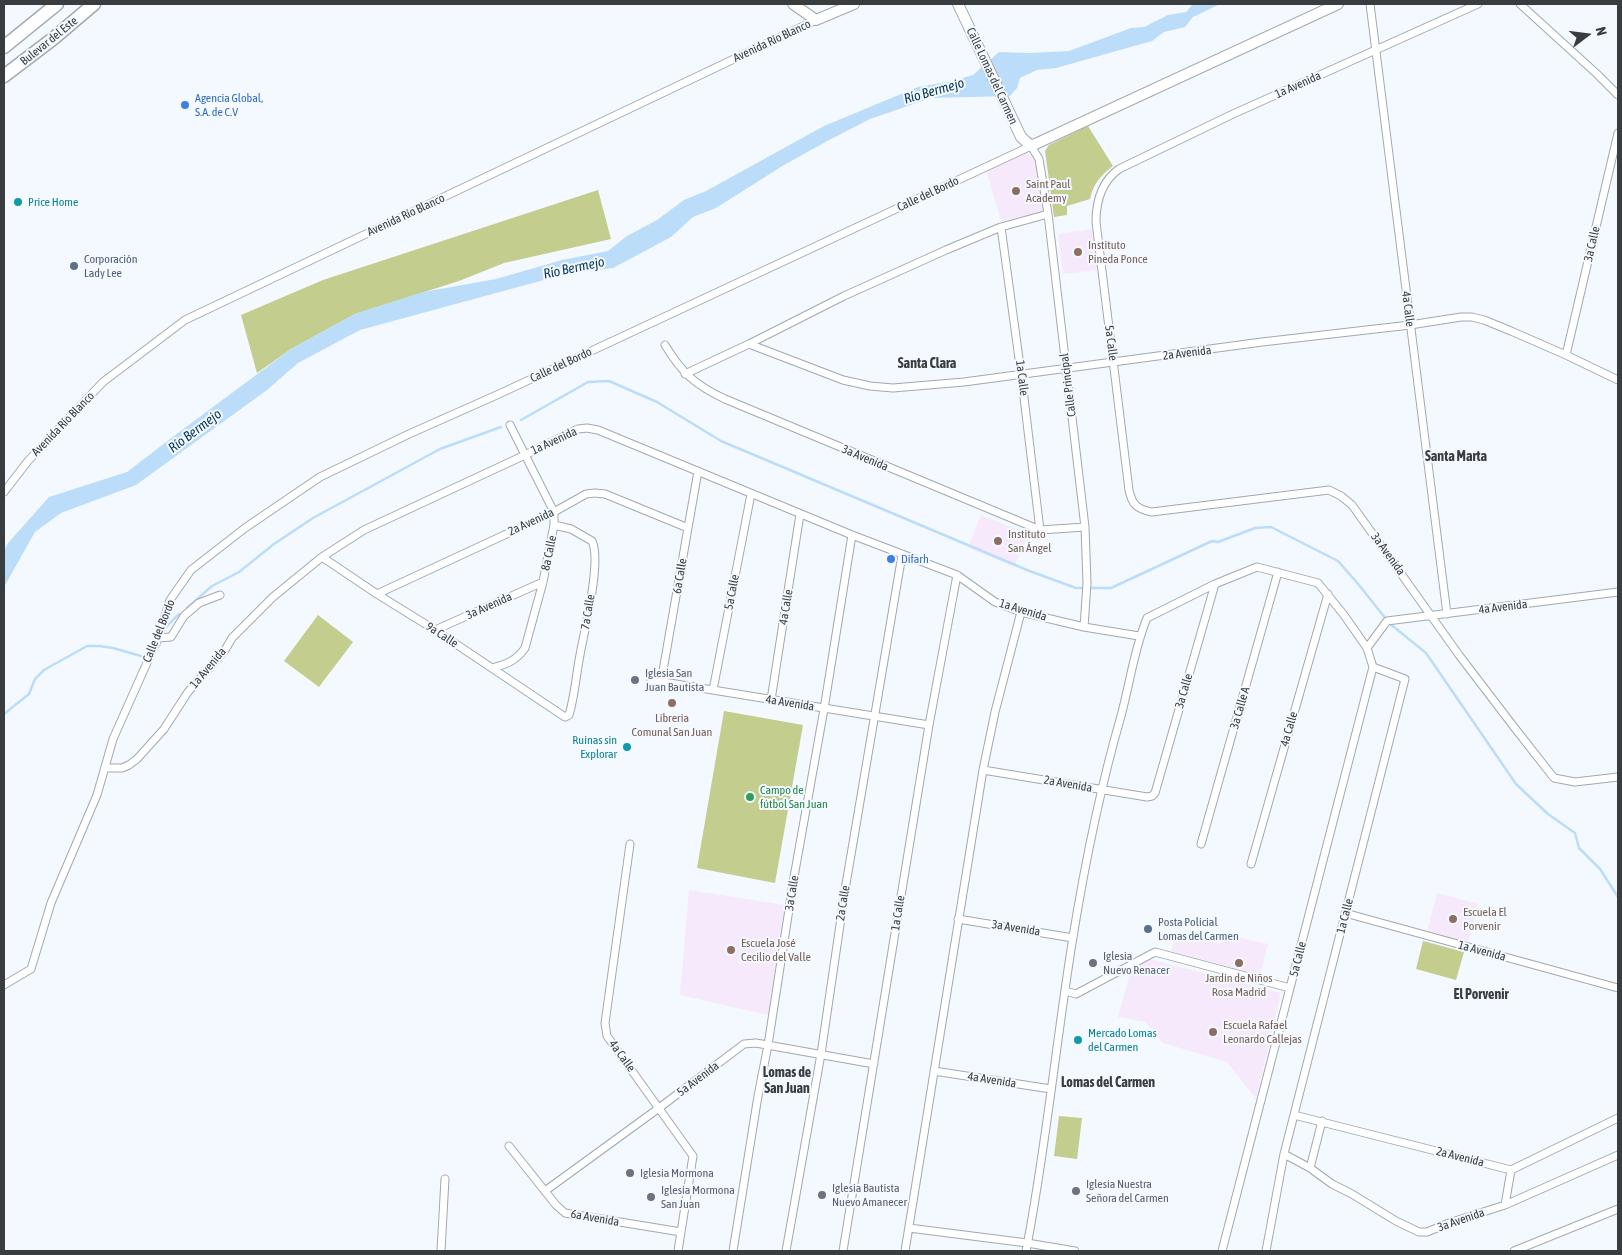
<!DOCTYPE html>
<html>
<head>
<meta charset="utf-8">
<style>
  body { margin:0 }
  #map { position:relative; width:1622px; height:1255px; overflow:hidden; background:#f3f9fe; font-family:"Asap Condensed",sans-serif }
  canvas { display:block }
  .frame { position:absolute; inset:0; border:5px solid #393d40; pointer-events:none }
  .north { position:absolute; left:1562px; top:10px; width:50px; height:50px; -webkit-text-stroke:4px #f3f9fe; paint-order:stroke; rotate:75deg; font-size:14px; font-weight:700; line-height:20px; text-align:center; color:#393d40 }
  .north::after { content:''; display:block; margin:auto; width:18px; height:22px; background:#393d40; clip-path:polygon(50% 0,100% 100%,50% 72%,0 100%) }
</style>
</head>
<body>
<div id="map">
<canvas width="1622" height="1255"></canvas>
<div class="frame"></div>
<div class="north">N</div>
</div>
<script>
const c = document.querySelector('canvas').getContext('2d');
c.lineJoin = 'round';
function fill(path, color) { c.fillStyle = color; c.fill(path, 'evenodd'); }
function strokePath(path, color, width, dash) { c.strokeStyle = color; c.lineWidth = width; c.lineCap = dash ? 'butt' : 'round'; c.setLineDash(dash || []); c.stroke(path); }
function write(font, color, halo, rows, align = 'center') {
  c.font = font + ' "Asap Condensed",sans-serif'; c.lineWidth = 4; c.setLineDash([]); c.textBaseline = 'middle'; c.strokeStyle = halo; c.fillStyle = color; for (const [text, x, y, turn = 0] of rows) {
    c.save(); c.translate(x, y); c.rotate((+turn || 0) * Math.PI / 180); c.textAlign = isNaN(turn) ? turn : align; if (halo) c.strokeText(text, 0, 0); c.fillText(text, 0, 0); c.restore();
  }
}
fill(new Path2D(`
  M1026 152 1035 160 1043 212 1001 221 986 170Z
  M1092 229 1098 270 1063 274 1058 234Z
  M981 515 1028 534 1014 567 968 547Z
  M689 890 785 905 768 1015 680 995Z
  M1437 893 1478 904 1468 944 1427 933Z
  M1187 934 1220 944 1224 934 1268 944 1260 975 1171 951 1176 936Z
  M1149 959 1281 993 1256 1099 1227 1062 1163 1043 1145 1022 1118 1017 1130 973Z`), '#f7e9fc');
fill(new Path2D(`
  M1088 126 1113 166C1101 175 1093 184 1090 199L1067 206V215L1054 217 1045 151 1049 145Z
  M598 190 611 239 504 263 459 281 355 314 291 349 257 373 241 315 323 280Z
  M318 615 353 642 319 687 284 661Z
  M724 711 803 725 775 883 697 868Z
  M1423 941 1464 952 1456 980 1416 969Z
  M1059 1116 1082 1118 1077 1159 1054 1156Z`), '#c3cd8d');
fill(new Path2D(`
  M1193 4H1220L1193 17 1185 27 1164 32 1152 41 1056 68 1037 70 1020 78 1017 88 1010 96 931 98 870 119 831 139 784 165 716 208 693 217 671 237 613 268 566 274 360 330 298 363 267 390 136 485 61 513 35 532 4 587V551L8 543 49 497 127 472 174 436 291 349 355 314 423 292 496 279 562 260 608 251 627 236 657 220 684 200 706 191 824 126 918 87 953 81 973 75 999 52 1030 53 1069 51 1131 28 1144 27 1168 15 1186 12Z`), '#bbddf9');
strokePath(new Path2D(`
  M521 420 588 382 609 381 657 402 721 441 1027 570 1076 588H1111L1212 541 1218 542 1255 528 1271 527 1338 561 1359 585 1386 619
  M187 608 212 586 239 572 274 544 313 518 440 449 501 427
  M1389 623 1426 653 1516 784 1548 814 1575 833 1579 848 1600 869 1618 897
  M165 628 179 614
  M155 651 160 644
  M4 714 29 694 35 679 44 670 87 646H99L113 648 141 656`), '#bbddf9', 2.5);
const street = new Path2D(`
  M1370 4 1447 614
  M1478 4 1233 114 1119 169C1101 182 1096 201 1096 222L1129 490C1132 504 1136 509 1152 512L1329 490 1341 496 1352 505 1459 655 1514 727 1554 778 1575 782 1618 777
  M1520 4 1597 74 1618 95
  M1001 227 1021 373 1040 530
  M749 344 843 380 870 386 893 388 964 382 1262 342 1410 325 1461 317H1472L1484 320 1511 331 1566 355 1618 380
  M665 345C682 373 695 385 725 399L1040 530 1085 527
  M1566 355 1618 133
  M685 374 749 344 844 296 946 250 1001 227 1048 214
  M4 492 28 461 103 382 185 320 816 20
  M322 557 377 594 435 630 565 717 569 715C575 695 576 675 580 655 584 631 602 561 592 541L571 529 554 525
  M377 594 554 512 586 494 595 493 605 494 688 528
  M435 630 543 582
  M158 638 171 637 184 616 199 603 220 595
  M1367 648 1387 621 1618 592
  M492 668C507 664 516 661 525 648L543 582 554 525V512L510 425
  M651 680 929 725
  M661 682 698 471
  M713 690 751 494
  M771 700 800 514
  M106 768H122L129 765 137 759 164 729 188 692 225 650 232 638 273 597 322 557 364 530 525 455 578 429 587 428 598 430 852 535 957 575 995 602 1021 612 1084 627 1139 636
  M983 770 1147 797 1152 796 1155 793 1215 584
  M630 844 605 1023 607 1036 693 1156 678 1251
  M1201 844 1278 572
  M1251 864 1328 594
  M1345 913 1618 988
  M958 919 1073 938
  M4 985 31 969 51 903 97 795 113 739 158 638 170 600 191 570 245 528 320 477 409 434 499 394 1031 146 1039 159 1048 214 1085 527 1087 583 1084 627
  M1065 991 1076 994 1155 952 1290 988
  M934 1071 1051 1089
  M1294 1115 1511 1170 1618 1118
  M509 1146 556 1205 565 1213 681 1232
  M1284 1154 1310 1168 1332 1184 1352 1194 1396 1221 1419 1232H1427L1449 1223 1505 1205 1618 1155
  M1310 1168 1322 1121
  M545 1191 659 1108 744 1044 756 1043 874 1064
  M1505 1205 1511 1170
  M909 1228 1027 1243 1075 1251
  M441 1251 445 1179
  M733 1251 758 1096 768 1045 794 877 824 709 852 535
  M786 1251 821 1054 846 884 902 555
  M843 1251 929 725 957 575
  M905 1251 983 770 995 712 1021 612
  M1026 1251C1046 1148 1056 1042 1073 937 1085 863 1100 789 1121 716 1130 683 1134 649 1147 618L1215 584 1257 567 1318 583 1344 615 1367 648 1373 667
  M1222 1251 1373 667
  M1266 1251 1284 1154 1405 679 1373 667
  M1514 1251 1618 1209`);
const secondary = new Path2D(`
  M793 4 816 20 854 4
  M958 4 1021 137 1031 146 1338 4`);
const highway = new Path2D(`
  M4 47 57 4
  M4 76 54 38 94 4`);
strokePath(street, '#a0a9b1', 9);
strokePath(secondary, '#a0a9b1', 12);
strokePath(highway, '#a0a9b1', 15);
strokePath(street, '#fff', 7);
strokePath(secondary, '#fff', 10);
strokePath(highway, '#fff', 12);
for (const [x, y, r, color] of [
  [185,105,5,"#3f7fe0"],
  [1016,191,5,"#8d6e63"],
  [18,202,5,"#0f9aa8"],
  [1078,252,5,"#8d6e63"],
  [74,266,5,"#5c6f8a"],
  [998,541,5,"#8d6e63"],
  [891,559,5,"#3f7fe0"],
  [635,680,5,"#6b7280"],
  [672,703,5,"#8d6e63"],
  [627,747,5,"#0f9aa8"],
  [750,797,5,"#2e9e5b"],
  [1453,919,5,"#8d6e63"],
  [1148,929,5,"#5c6f8a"],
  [731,950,5,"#8d6e63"],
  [1093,963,5,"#6b7280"],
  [1239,963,5,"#8d6e63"],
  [1213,1032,5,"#8d6e63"],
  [1078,1040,5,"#0f9aa8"],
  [630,1173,5,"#6b7280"],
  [1076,1191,5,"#6b7280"],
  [822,1195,5,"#6b7280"],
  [651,1197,5,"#6b7280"]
]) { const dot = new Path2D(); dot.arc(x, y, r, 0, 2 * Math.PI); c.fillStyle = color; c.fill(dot); strokePath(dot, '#f3f9fe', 2); }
write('12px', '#393d40', '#f3f9fe', [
  ["Bulevar del Este",49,41,-39],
  ["Avenida Río Blanco",772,41,-25],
  ["Calle Lomas del Carmen",992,76,65],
  ["1a Avenida",1298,85,-24],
  ["Calle del Bordo",928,194,-25],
  ["Avenida Río Blanco",406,215,-25],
  ["3a Calle",1592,244,-77],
  ["4a Calle",1408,309,83],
  ["5a Calle",1111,343,83],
  ["2a Avenida",1187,353,-7],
  ["Calle del Bordo",561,365,-25],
  ["1a Calle",1022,378,83],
  ["Calle Principal",1068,385,-97],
  ["Avenida Río Blanco",63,424,-46],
  ["1a Avenida",554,441,-25],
  ["3a Avenida",865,458,23],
  ["2a Avenida",531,522,-25],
  ["8a Calle",549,553,-78],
  ["3a Avenida",1388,554,54],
  ["6a Calle",680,576,-80],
  ["5a Calle",732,592,-79],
  ["3a Avenida",489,606,-24],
  ["4a Calle",786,607,-81],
  ["4a Avenida",1503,607,-7],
  ["1a Avenida",1023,610,17],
  ["7a Calle",588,612,-81],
  ["Calle del Bordo",159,631,-68],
  ["9a Calle",442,635,33],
  ["1a Avenida",208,668,-50],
  ["3a Calle",1184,691,-74],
  ["4a Avenida",790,703,9],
  ["3a Calle A",1240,708,-74],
  ["4a Calle",1289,729,-74],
  ["2a Avenida",1068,784,10],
  ["3a Calle",792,893,-81],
  ["2a Calle",843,903,-81],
  ["1a Calle",898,913,-81],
  ["1a Calle",1345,916,-76],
  ["3a Avenida",1016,928,9],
  ["1a Avenida",1482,951,15],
  ["5a Calle",1298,959,-76],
  ["4a Calle",622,1056,54],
  ["5a Avenida",698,1079,-37],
  ["4a Avenida",992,1080,9],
  ["2a Avenida",1460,1157,14],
  ["6a Avenida",595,1218,10],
  ["3a Avenida",1461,1220,-19]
]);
write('12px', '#366cbe', '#f3f9fe', [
  ["Agencia Global,",195,98],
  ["S.A. de C.V",195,112],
  ["Difarh",901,559]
], 'left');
write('12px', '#785e54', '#f3f9fe', [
  ["Saint Paul",1026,184],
  ["Academy",1026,198],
  ["Instituto",1088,245],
  ["Pineda Ponce",1088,259],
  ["Instituto",1008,534],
  ["San Ángel",1008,548],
  ["Libreria",672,718,"center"],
  ["Comunal San Juan",672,732,"center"],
  ["Escuela El",1463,912],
  ["Porvenir",1463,926],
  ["Escuela José",741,943],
  ["Cecilio del Valle",741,957],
  ["Jardín de Niños",1239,978,"center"],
  ["Rosa Madrid",1239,992,"center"],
  ["Escuela Rafael",1223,1025],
  ["Leonardo Callejas",1223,1039]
], 'left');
write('12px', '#0d838f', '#f3f9fe', [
  ["Price Home",28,202],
  ["Ruinas sin",617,740,"right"],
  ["Explorar",617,754,"right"],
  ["Mercado Lomas",1088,1033],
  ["del Carmen",1088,1047]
], 'left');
write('12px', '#4e5e75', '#f3f9fe', [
  ["Corporación",84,259],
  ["Lady Lee",84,273],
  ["Posta Policial",1158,922],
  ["Lomas del Carmen",1158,936]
], 'left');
write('12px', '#5b616d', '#f3f9fe', [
  ["Iglesia San",645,673],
  ["Juan Bautista",645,687],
  ["Iglesia",1103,956],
  ["Nuevo Renacer",1103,970],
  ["Iglesia Mormona",640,1173],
  ["Iglesia Nuestra",1086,1184],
  ["Señora del Carmen",1086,1198],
  ["Iglesia Bautista",832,1188],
  ["Nuevo Amanecer",832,1202],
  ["Iglesia Mormona",661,1190],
  ["San Juan",661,1204]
], 'left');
write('12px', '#27864d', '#f3f9fe', [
  ["Campo de",760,790],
  ["fútbol San Juan",760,804]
], 'left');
write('italic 14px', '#0b3957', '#f3f9fe', [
  ["Río Bermejo",934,91,-16],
  ["Río Bermejo",574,268,-12],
  ["Río Bermejo",195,431,-37]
]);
write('bold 14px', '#393d40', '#f3f9fe', [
  ["Santa Clara",927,364],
  ["Santa Marta",1456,457],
  ["El Porvenir",1481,995],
  ["Lomas de",787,1073],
  ["San Juan",787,1089],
  ["Lomas del Carmen",1108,1083]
]);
</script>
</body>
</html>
